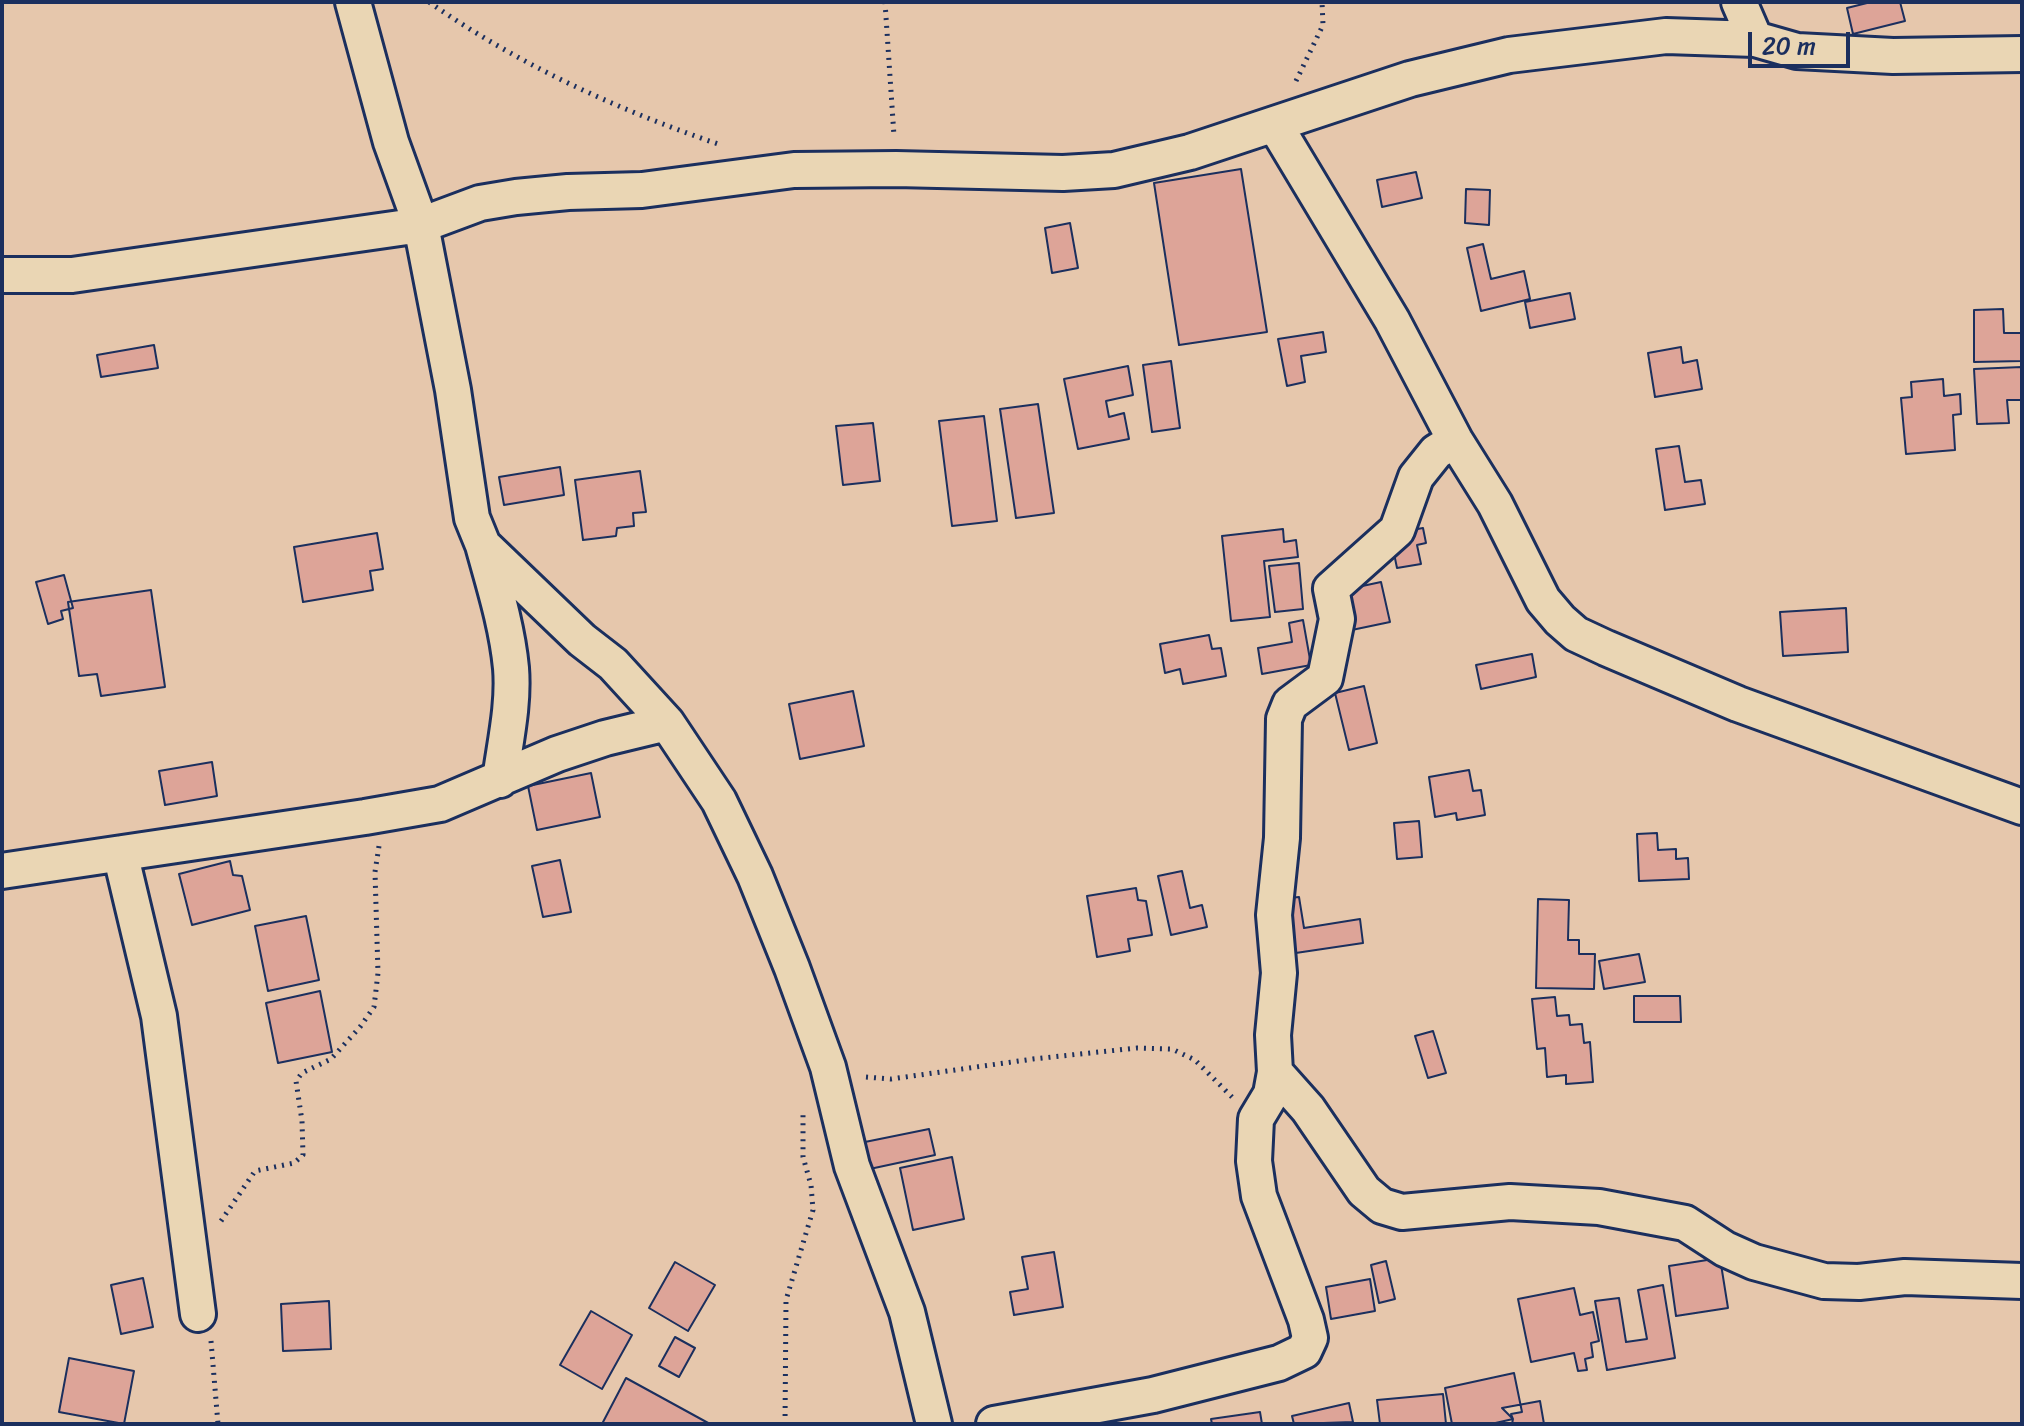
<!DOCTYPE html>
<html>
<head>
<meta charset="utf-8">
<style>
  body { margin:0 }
  #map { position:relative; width:2024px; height:1426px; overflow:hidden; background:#e6c7ac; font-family:Sriracha,sans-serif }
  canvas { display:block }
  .frame { position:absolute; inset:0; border:4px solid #1b2f5e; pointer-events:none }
  .scale { position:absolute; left:1748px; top:32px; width:102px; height:36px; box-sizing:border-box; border:4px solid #1b2f5e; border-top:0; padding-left:10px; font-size:24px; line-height:28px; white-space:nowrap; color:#1b2f5e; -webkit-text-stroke:6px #ead6b4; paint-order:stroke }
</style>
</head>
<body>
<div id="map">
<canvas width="2024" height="1426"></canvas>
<div class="frame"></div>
<div class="scale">20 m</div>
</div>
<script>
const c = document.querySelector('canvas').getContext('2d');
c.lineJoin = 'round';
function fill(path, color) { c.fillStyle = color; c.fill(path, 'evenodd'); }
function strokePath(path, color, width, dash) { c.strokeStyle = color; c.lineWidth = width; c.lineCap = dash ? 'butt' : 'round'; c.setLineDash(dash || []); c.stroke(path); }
const building = new Path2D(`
  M1871 2H1900L1905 21 1853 34 1847 8Z
  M1241 169 1267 332 1179 345 1154 183Z
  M1416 172 1422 198 1382 207 1377 180Z
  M1466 189 1490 190 1489 225 1465 223Z
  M1070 223 1078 268 1052 273 1045 228Z
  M1483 244 1491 279 1524 271 1530 299 1481 311 1467 248Z
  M1570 293 1575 319 1530 328 1525 302Z
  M2003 309 2004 333H2022V361L1974 362V310Z
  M1323 332 1326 352 1301 356 1305 382 1287 386 1278 339Z
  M154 345 158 368 101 377 97 355Z
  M1681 347 1683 363 1697 360 1702 389 1655 397 1648 353Z
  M1171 361 1180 428 1152 432 1143 365Z
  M1128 366 1133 395 1106 401 1109 417 1124 413 1129 439 1078 449 1064 379Z
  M2022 367V400H2007L2009 423 1977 424 1974 369Z
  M1943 379 1944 396 1960 394 1961 414 1953 415 1955 450 1906 454 1901 398 1912 397 1911 382Z
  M1038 404 1054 513 1016 518 1000 409Z
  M984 416 997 521 952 526 939 421Z
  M873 423 880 481 843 485 836 426Z
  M1679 446 1685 482 1701 480 1705 504 1665 510 1656 449Z
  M560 467 564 495 504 505 499 477Z
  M640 471 646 512 633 513 634 526 617 528 616 536 583 540 575 480Z
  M1423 528 1426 543 1417 545 1421 564 1397 568 1390 534Z
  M1283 529 1284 542 1296 540 1298 557 1264 561 1270 617 1231 621 1222 536Z
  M377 533 383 569 370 571 373 590 303 602 294 547Z
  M1299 563 1303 609 1275 612 1269 566Z
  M64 575 73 608 61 611 63 619 48 624 36 582Z
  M1381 582 1390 622 1347 631 1339 591Z
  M151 590 165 687 101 696 97 674 79 676 68 602Z
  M1846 608 1848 652 1783 656 1780 612Z
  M1303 620 1311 665 1262 674 1258 648 1292 642 1289 623Z
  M1209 635 1212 649 1221 648 1226 676 1183 684 1180 669 1165 673 1160 644Z
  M1532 654 1536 677 1481 689 1476 665Z
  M1364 686 1377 743 1349 750 1335 693Z
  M853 691 864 746 800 759 789 704Z
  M212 762 217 796 165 805 159 771Z
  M1469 770 1473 791 1481 790 1485 815 1457 820 1456 813 1435 817 1429 777Z
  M591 773 600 817 537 830 528 786Z
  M1419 821 1422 857 1397 859 1394 823Z
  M1657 833 1658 850 1676 849V859L1688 858 1689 879 1639 881 1637 834Z
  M560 860 571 912 543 917 532 866Z
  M230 861 233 875 242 876 250 910 192 925 179 874Z
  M1182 871 1190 908 1202 905 1207 927 1171 935 1158 876Z
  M1136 888 1138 900 1146 901 1152 935 1128 939 1130 951 1097 957 1087 896Z
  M1299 897 1304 928 1360 919 1363 943 1289 954 1280 899Z
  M1538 899 1569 900 1568 940H1579V954H1595L1594 989 1536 988Z
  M306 916 319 980 268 991 255 926Z
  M1639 954 1645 982 1604 989 1599 961Z
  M320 991 332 1052 278 1063 266 1003Z
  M1634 996H1680L1681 1022H1634Z
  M1555 997 1557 1016 1569 1015 1570 1025 1582 1024 1584 1043 1590 1042 1593 1082 1566 1084V1075L1547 1077 1545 1048 1537 1049 1532 999Z
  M1433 1031 1446 1073 1428 1078 1415 1036Z
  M929 1129 935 1155 865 1170 860 1143Z
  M952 1157 964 1219 913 1230 900 1168Z
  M1054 1252 1063 1307 1014 1315 1010 1292 1028 1289 1022 1257Z
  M1720 1258 1728 1308 1676 1316 1669 1266Z
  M1386 1261 1395 1299 1379 1303 1371 1265Z
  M675 1262 715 1285 688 1331 649 1308Z
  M143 1278 153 1327 121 1334 111 1285Z
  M1370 1279 1375 1311 1331 1319 1326 1287Z
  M1663 1285 1675 1358 1607 1370 1595 1301 1619 1298 1626 1342 1647 1339 1638 1290Z
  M1574 1288 1580 1315 1593 1312 1599 1341 1591 1343 1593 1357 1585 1359 1587 1370 1578 1371 1574 1353 1531 1362 1518 1299Z
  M329 1301 331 1349 283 1351 281 1304Z
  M591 1311 632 1335 602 1389 560 1365Z
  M675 1337 695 1348 679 1377 659 1366Z
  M69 1358 134 1371 124 1424 59 1412Z
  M1514 1373 1522 1412 1511 1414 1513 1419 1491 1424H1452L1445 1388Z
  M626 1378 710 1424H602Z
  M1443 1394 1446 1424H1380L1377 1400Z
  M1540 1401 1544 1424H1512L1513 1419 1502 1408Z
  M1349 1403 1353 1422 1294 1424 1292 1416Z
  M1260 1412 1262 1424H1212L1211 1419Z`);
fill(building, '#dda498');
strokePath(building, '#1b2f5e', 2);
const minor = new Path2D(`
  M353 2 391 142 421 225 453 390 472 518 483 545 582 640 613 664 667 723 719 801 755 876 792 968 828 1067 852 1166 907 1312 934 1424
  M1739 2 1755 39
  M1275 125 1392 320 1455 440 1495 504 1543 600 1560 620 1576 634 1606 648 1738 704 2022 807
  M2 275H72L421 225 480 203 516 197 568 192 642 190 794 170 896 169 1063 173 1114 170 1190 152 1410 79 1509 55 1666 36 1755 39 1797 51 1893 56 2022 54
  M483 545C494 585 507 626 511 668 514 705 505 743 500 780
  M123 853V865L159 1016 198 1314
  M2 871 365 817 440 804 557 754 605 738 667 723
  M1275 1072 1308 1109 1364 1191 1382 1206 1402 1212 1510 1202 1599 1207 1685 1223 1725 1249 1754 1262 1824 1281 1859 1282 1905 1277 2022 1281
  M994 1424 1153 1395 1279 1363 1304 1351 1310 1338 1306 1320 1259 1196 1254 1161 1256 1119 1271 1094 1275 1072 1273 1035 1279 973 1274 915 1282 838 1284 719 1290 704 1325 678 1337 619 1331 589 1397 530 1416 477 1436 452 1455 440`);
strokePath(minor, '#1b2f5e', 40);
strokePath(new Path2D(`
  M429 2C519 65 618 110 721 145
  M885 2 894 136
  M1296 81 1323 25 1322 2
  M866 1077 891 1079 1033 1059 1137 1048 1172 1049 1195 1060 1232 1097
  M221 1221 255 1171 294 1163 303 1155 302 1121 296 1081 302 1073 331 1059 360 1027 374 1007 378 973 375 872 379 846
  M211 1341 218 1424
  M785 1424 786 1300 813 1210 811 1185 803 1157V1113`), '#1b2f5e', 5, [2, 6]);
strokePath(minor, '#ead6b4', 34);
</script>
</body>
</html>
